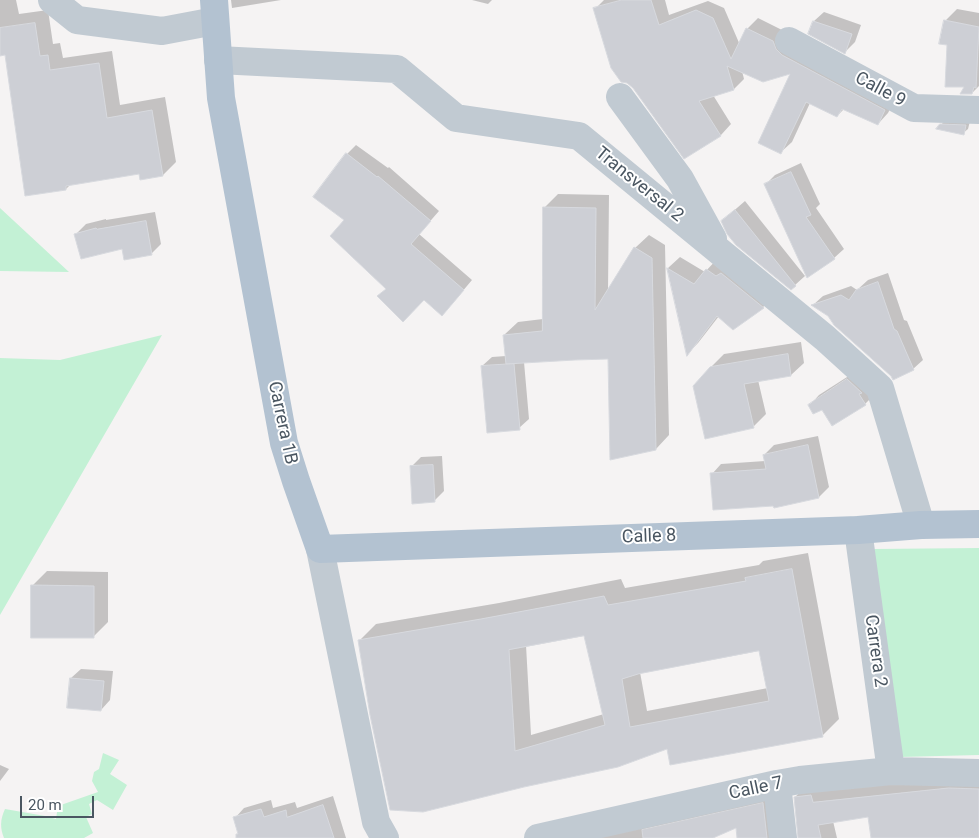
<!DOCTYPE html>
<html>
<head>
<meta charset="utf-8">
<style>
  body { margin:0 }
  #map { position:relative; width:979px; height:838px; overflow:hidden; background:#f5f3f3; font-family:Roboto,sans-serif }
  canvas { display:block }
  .scale { position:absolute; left:20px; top:796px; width:74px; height:22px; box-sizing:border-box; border:2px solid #4a5661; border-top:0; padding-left:6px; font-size:15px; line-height:18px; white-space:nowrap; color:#4a5661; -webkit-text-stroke:4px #fff; paint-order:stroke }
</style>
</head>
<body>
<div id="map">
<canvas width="979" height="838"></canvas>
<div class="scale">20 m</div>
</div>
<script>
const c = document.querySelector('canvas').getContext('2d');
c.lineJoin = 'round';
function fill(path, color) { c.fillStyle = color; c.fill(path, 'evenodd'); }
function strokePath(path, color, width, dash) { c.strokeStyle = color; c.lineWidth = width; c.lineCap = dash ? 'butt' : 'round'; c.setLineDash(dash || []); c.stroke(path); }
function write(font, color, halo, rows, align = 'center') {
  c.font = font + ' Roboto,sans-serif'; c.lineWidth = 4; c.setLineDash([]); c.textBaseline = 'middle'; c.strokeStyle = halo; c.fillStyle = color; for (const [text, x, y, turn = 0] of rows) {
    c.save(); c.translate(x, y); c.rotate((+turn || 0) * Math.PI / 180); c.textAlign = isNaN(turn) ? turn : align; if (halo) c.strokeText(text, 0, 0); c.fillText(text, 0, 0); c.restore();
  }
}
fill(new Path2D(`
  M0 208 69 272 0 271Z
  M162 335 0 615V358L60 360Z
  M979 548V755L899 757 874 549Z
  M103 753 119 760 110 774 127 785 113 810 97 800 89 804 92 814 86 817 93 833 84 838H4C0 828 0 820 5 809L45 816 56 819 58 806 98 792 92 781 94 772 99 769Z`), '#c3f1d5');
fill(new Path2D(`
  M0 0H16L19 14 48 10 53 44 60 43 63 58 112 51 120 105 165 97 176 162 163 175 141 178 140 172 72 183 66 189 6 53 0 54Z
  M231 0H281L232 8Z
  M472 0H492L488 4Z
  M604 0H665L669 15 708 1 724 8 740 45 747 29 758 18 784 31 895 99 888 113 878 124 844 109 837 116 810 103 792 142 781 152 793 72 742 71 744 79 734 89 713 95 731 124 721 135 685 157 634 87 595 9Z
  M957 9 979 13V86L972 93 967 86 948 44 945 21Z
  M824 12 861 25 855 42 845 52 814 21Z
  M945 120 970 121 968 129 963 133 941 125Z
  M356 145 388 168 389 167 439 211 419 234 472 280 451 305 424 299 387 288 346 220 347 154Z
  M801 163 820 204 816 208 844 249 834 258 765 185 775 175Z
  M558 194 609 195 608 291 635 248 649 235 665 245 669 435 656 449 609 357 524 362 529 419 519 428 482 366 492 357 506 356 504 335 518 322 543 319 544 208Z
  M745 201 805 276 795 285 722 221Z
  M155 212 161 244 151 254 123 248 76 234 86 224 106 219V220Z
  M680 257 705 272 718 258 775 296 763 307 733 328 719 316 698 343 687 354 668 268Z
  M888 273 904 320 907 321 923 360 913 369 891 376 829 315 813 305 823 296 851 286 857 290 868 280Z
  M801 342 804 363 791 375 758 380 766 414 753 427 711 367 724 354Z
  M858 370 875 394 865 404 823 409 810 405 819 395Z
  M818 436 829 487 819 497 774 504 712 474 721 464 765 461 764 455 774 445Z
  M442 456 444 491 434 501 412 466 421 457Z
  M808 553 839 719 822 736 668 748 523 785 359 641 376 624 499 603 621 579 625 588 759 565 763 561ZM585 634 604 714 531 735 526 645ZM760 649 768 688 647 711 640 672Z
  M47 571 108 572V622L93 637 32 586Z
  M81 669 113 671 110 700 101 710 71 678Z
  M0 765 9 769 0 781Z
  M979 776V838H872L869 815 833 821 837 838H800L795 797 809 784Z
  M776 791 788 838H738L737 827 712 838H580Z
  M333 796 346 838H241L235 818 244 808 271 800 273 808 295 802 297 808Z`), '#0003');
const building = new Path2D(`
  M622 0H651L659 25 696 10 713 18 731 59 746 28 773 41 776 49 782 55 885 110 878 125 842 109 837 117 806 102 781 154 758 143 790 74 763 82 727 66 734 90 699 101 721 136 684 159 633 88 627 83 621 82 611 68 593 8Z
  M944 20 979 27 976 88 974 87 972 94H960L964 87H945L947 45 939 44Z
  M813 21 852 34 845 54 808 34Z
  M35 23 40 56 48 55 50 70 99 63 107 118 152 110 163 176 140 180 139 174 66 186V190L25 196 5 55 0 56V28Z
  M940 124 966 125 964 135 936 129Z
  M346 153 377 177 378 176 431 221 411 244 464 290 442 316 424 300 403 322 377 296 386 289 330 236 344 220 313 197Z
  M791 172 811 215 806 217 835 259 807 278 764 184Z
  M543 207 596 208 595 310 634 247 652 258 656 450 610 460 608 359 575 360 506 364 503 335 542 331Z
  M735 210 796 286 791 290 736 245 727 234 721 221Z
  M146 221 152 255 124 260 122 249 81 259 74 234 96 228 97 229Z
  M667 268 694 284 706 269 716 276 721 273 764 308 733 330 717 316 687 356Z
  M878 282 894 329 897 331 914 370 893 380 891 376 834 325 828 316 811 305 841 295 849 300 856 290Z
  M788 354 791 376 744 384 754 428 705 439 693 386 710 367Z
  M514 364 520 430 487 433 481 366Z
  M847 379 862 393 859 394 866 405 832 426 822 410 813 414 808 405Z
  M808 445 819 498 774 508 773 506 713 510 710 473 766 469 763 455Z
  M433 465 435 502 412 504 410 466Z
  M792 569 823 737 670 765 667 749 618 767 524 787 423 812 390 810 370 715 358 640 481 619 604 596 608 605 746 581 745 578ZM584 636 605 725 515 751 509 650ZM759 651 769 701 630 727 622 679 638 674Z
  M31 585 94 586V638H31Z
  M70 678 104 681 101 711 67 708Z
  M949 788 979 789V838H871L868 817 818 825 821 838H798L794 797 811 795 813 802Z
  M763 803 767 838H737L736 828 713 838H643L642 830Z
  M323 805 334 838H236V834H238L233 817 261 809 264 817 286 810 287 817Z`);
fill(building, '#cdcfd5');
strokePath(building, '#d7d9de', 1);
strokePath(new Path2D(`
  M52 0 77 20 162 31 215 21
  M789 41 914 108 979 110
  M218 60 397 69 456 118 579 136 825 338 880 388 921 525
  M620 97 680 179 713 239
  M858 530 891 771
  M320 549 376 822 385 838
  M777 784 783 838
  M538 838 777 784 800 780 891 771 979 773`), '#c1cad2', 28);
strokePath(new Path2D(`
  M214 0 221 98 284 443 296 481 320 549 858 530 921 525 979 524`), '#b3c2d1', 28);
write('18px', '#4a5661', '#fff', [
  ["Calle 9",880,90,28],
  ["Transversal 2",639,185,39],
  ["Carrera 1B",282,423,78],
  ["Calle 8",649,537,-2],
  ["Carrera 2",875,651,82],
  ["Calle 7",756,789,-12]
]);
</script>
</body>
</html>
